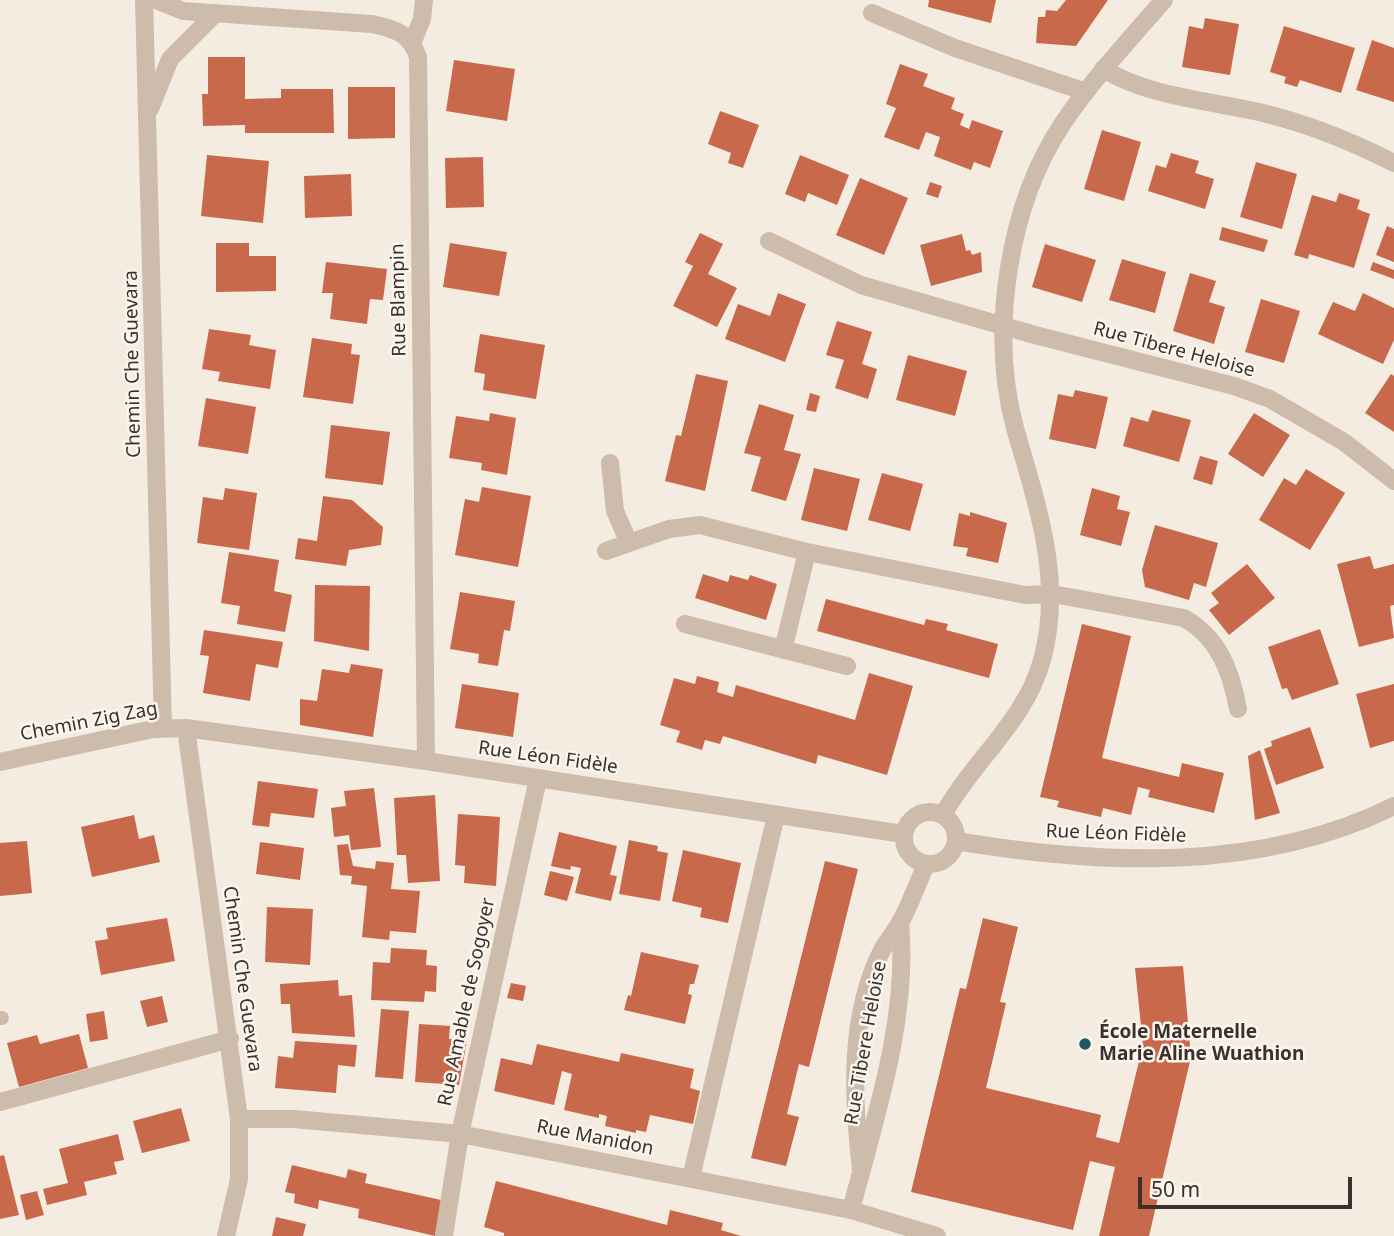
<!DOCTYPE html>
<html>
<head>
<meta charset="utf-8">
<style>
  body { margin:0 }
  #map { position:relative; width:1394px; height:1236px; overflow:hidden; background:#f4ebe1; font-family:"Noto Sans",sans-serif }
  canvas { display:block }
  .scale { position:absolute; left:1138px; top:1177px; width:214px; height:32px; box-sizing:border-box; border:4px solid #3b302b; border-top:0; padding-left:9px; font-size:21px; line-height:24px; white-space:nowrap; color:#3b302b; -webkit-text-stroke:5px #fbf5ee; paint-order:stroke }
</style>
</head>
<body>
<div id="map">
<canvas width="1394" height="1236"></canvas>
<div class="scale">50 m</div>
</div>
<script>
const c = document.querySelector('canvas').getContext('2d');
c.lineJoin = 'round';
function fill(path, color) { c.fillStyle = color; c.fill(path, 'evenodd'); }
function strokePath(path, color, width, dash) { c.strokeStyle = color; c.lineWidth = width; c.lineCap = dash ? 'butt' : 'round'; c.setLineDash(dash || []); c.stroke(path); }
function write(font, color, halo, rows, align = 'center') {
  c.font = font + ' "Noto Sans",sans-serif'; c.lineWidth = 5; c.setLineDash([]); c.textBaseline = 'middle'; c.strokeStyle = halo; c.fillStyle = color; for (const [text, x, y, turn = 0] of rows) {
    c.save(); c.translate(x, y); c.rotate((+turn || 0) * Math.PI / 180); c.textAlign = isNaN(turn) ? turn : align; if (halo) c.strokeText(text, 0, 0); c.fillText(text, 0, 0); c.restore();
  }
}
fill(new Path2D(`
  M929 0H996L991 23 928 7Z
  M1066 0H1108L1076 46 1036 43 1038 17H1045L1046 10 1057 11Z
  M1205 18 1239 24 1230 75 1182 67 1189 26 1203 29Z
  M1284 26 1355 48 1341 93 1300 80 1297 87 1284 83 1286 77 1270 72Z
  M1372 40 1394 48V102L1356 90Z
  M208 57H245V99L281 98V89H333L334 133H245V125L203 126 202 94H208Z
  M454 60 515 69 507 121 446 111Z
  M900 64 928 74 923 86 955 98 951 109 964 114 960 125 969 129 972 120 1003 131 990 168 974 162 971 170 934 156 940 137 926 132 919 150 884 137 896 108 886 104Z
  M348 87H395V138L348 139Z
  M720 111 759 125 743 168 728 163 731 153 708 144Z
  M1102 130 1141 142 1124 201 1084 189Z
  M1171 153 1199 161 1195 173 1214 179 1205 209 1148 191 1156 165 1166 168Z
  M207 155 269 161 263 223 201 216Z
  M800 155 849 175 837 205 808 193 805 202 785 194Z
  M483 157 484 207 446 208 445 158Z
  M1256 162 1297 174 1282 229 1240 217Z
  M351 174 352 216 305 218 304 176Z
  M860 178 908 198 884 255 836 235Z
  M930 182 942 186 938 198 926 194Z
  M1339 193 1360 200 1357 209 1370 214 1354 268 1309 254 1308 259 1294 255 1312 195 1336 202Z
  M1387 226 1394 229V262L1376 255Z
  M1222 227 1268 240 1264 252 1219 240Z
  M700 233 723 244 708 274 737 288 717 327 673 306 693 266 685 262Z
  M962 234 966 251 970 250 972 255 981 252 982 272 931 286 920 245Z
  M216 243H249V256H276V291L216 292Z
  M450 243 507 252 499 296 443 287Z
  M1045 244 1096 260 1082 302 1032 287Z
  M1122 259 1166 272 1155 313 1109 300Z
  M326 262 387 269 383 300 370 299 367 324 330 319 333 293H322Z
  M1373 262 1394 270V279L1370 270Z
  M1190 273 1216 281 1209 302 1225 307 1214 344 1173 331Z
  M778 293 806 304 785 362 725 339 738 304 770 316Z
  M1363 293 1394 308V340L1383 364 1318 334 1333 302 1355 311Z
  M1261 299 1300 311 1284 363 1245 352Z
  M837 321 872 332 862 364 877 369 868 399 835 388 844 360 826 355Z
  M209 329 251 335 249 345 276 350 270 389 218 381 220 372 202 369Z
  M480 334 545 345 536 399 483 390 485 374 474 372Z
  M312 338 352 344 351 354 360 355 353 404 303 397Z
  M908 355 967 371 955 416 896 400Z
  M696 374 728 381 705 491 665 481 676 435 681 436Z
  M1391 374 1394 376V432L1365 413Z
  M1075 390 1108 397 1096 449 1049 439 1058 394 1073 397Z
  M810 393 820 396 816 412 806 410Z
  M206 398 256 407 248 454 198 446Z
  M759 404 794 415 784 450 801 454 786 501 751 491 761 457 744 453Z
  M1152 410 1191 420 1179 462 1123 446 1131 417 1148 422Z
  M490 413 516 418 507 475 481 470 482 463 449 458 456 416 489 421Z
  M1254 413 1290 435 1263 477 1228 454Z
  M331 425 390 432 383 485 325 478Z
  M1200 456 1218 461 1212 485 1193 479Z
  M814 468 860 479 847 531 801 520Z
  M1306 469 1345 493 1310 550 1259 520 1284 478 1296 485Z
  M882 473 923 484 910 531 868 520Z
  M482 487 531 496 518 567 455 555 465 499 479 502Z
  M225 488 257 493 249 550 197 543 203 497 223 500Z
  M1092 488 1120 496 1117 509 1130 512 1121 546 1080 535Z
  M323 496 352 500 383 527 381 545 349 550 346 566 295 559 298 538 317 541Z
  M970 512 1007 523 998 563 966 556 968 548 953 546 959 513 970 516Z
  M1155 525 1218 543 1206 587 1194 583 1189 600 1145 587 1142 570Z
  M229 552 279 560 274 591 292 595 285 632 237 624 240 606 221 603Z
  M1370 556 1374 569 1394 564V605L1390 606 1394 638 1359 647 1337 564Z
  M1247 564 1275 598 1229 635 1209 610 1219 603 1211 593Z
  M703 574 728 582 730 575 748 580 750 575 777 584 766 620 695 598Z
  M315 585 370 586 369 651 314 641Z
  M460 592 515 601 510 631 504 630 498 666 478 663 479 654 450 649Z
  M826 599 924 625 926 619 948 624 946 630 998 644 989 678 817 631Z
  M1082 624 1131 636 1102 758 1179 777 1182 763 1224 773 1214 813 1148 797 1150 790 1138 787 1131 815 1103 808 1101 817 1057 807 1059 801 1040 797Z
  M1320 629 1339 684 1292 700 1287 688 1282 689 1268 647Z
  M204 630 283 642 278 668 256 664 250 701 203 693 209 656 200 655Z
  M351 664 383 669 373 737 300 725V699L317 701 322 669 349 673Z
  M869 673 913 686 887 775 818 755 816 764 723 736 720 744 705 740 702 750 676 742 680 731 660 725 674 678 695 684 697 676 719 682 717 692 733 697 736 685 855 720Z
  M462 684 519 693 513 737 455 728Z
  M1394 684V741L1370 748 1356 694Z
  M1310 727 1324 768 1276 785 1264 749 1272 746 1271 741Z
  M1260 750 1280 813 1255 820 1248 756Z
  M258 781 318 789 314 818 271 813 269 827 252 825Z
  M374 788 381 847 351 850 349 835 334 837 331 808 346 806 344 791Z
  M435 795 440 881 408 883 406 855H397L394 798Z
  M458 814 500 817 496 886 464 883 465 866 455 865Z
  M134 815 139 839 154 835 160 862 92 877 81 827Z
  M559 832 617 846 610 875 617 876 611 901 575 893 581 868 571 866 570 870 551 866Z
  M629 840 658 846 657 851 668 853 660 901 619 894Z
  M27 841 32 893 0 896V843Z
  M260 842 304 848 300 880 256 874Z
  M348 844 353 866 375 869 376 861 394 863 391 889 420 891 416 933 390 931 389 940 362 937 367 886 351 884 352 876 340 875 337 845Z
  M683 850 741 863 728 923 700 917 702 908 672 901Z
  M825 861 858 869 809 1067 799 1064 787 1114 799 1117 786 1166 751 1158Z
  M550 871 574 877 567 901 544 895Z
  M267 907 313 909 310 965 265 962Z
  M167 918 175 961 101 975 95 941 108 939 106 928Z
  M983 918 1018 927 1000 1002 1006 1003 986 1088 1101 1115 1096 1137 1119 1143 1143 1045 1135 968 1183 966 1191 1057 1149 1236H1099L1115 1167 1090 1161 1073 1230 911 1192 960 988 966 989Z
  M391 948 427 950 426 965 437 966 436 992 425 991 424 1002 371 1000 373 962 390 963Z
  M641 952 699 965 694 984H690L688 994 692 995 685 1024 624 1010 628 995 631 996Z
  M338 980 339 996 352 995 355 1037 292 1033 290 1004H281L280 984Z
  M511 983 526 986 523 1001 507 998Z
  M162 996 168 1022 147 1027 140 1001Z
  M381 1009 409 1011 403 1079 375 1077Z
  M104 1011 108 1039 90 1042 86 1014Z
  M419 1024 450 1026 449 1039 467 1040 459 1085 415 1082Z
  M79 1034 88 1068 19 1087 7 1043 37 1035 40 1044Z
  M295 1041 357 1045 355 1067 338 1065 336 1093 275 1088 278 1056 293 1058Z
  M537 1044 619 1062 621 1053 694 1069 690 1088 700 1091 693 1124 650 1115 646 1132 636 1130V1133L605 1126 607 1116 599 1114V1118L564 1110 572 1074 562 1071 554 1105 494 1091 501 1058 532 1065Z
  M181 1108 190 1141 142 1153 133 1121Z
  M118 1134 124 1160 114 1162 117 1174 84 1182 87 1195 47 1205 43 1189 68 1183 59 1149Z
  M4 1155 19 1215 0 1219V1156Z
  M292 1165 346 1178 348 1169 367 1174 365 1183 441 1200 435 1236 358 1218 359 1209 319 1200 318 1209 294 1203 295 1194 285 1192Z
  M496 1181 667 1225 670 1210 723 1223 721 1230 741 1236H504V1233L484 1227Z
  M37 1191 44 1215 26 1220 20 1195Z
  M276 1217 306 1224 303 1236H272Z`), '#c8694b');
strokePath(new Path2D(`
  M0 1018H2`), '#cdbbac', 14);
strokePath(new Path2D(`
  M144 0 163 727
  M156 0 183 11 372 24C395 29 410 33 418 57L426 761
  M872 13 955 48 1086 92
  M413 41 422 19 424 0
  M1103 69C1152 98 1209 100 1263 113 1308 124 1353 142 1394 163
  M150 109 170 59 216 13
  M769 241 861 285 1035 335 1234 386 1270 399 1344 442 1394 481
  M610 463 615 511 629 543
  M606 551 669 529 700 525 807 552 1025 595 1053 594 1184 618C1219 638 1231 671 1238 709
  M685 624 847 666
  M783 650 807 552
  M186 728 239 1119V1179L226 1236
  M0 762 153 729 186 728 426 761 903 834
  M904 838a26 26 0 1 1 52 0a26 26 0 1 1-52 0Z
  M943 815C972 762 1026 720 1042 660 1064 580 1037 505 1015 428 989 332 1008 205 1063 123 1093 79 1129 40 1164 0
  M956 841C1101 865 1259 873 1394 806
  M0 1102 230 1039
  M239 1119H294L460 1134 851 1210 937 1236
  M861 1170C853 1100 848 1016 882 950 887 941 894 933 900 923 910 905 917 884 926 865
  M691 1178 776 815
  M851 1210C875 1118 909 1018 900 922
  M444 1236 460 1134 538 779`), '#cdbbac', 18);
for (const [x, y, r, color] of [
  [1085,1044,7,"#1f5a5e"]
]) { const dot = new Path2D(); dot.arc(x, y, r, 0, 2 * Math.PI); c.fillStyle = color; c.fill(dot); strokePath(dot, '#fbf5ee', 2.5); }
write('19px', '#3b302b', '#fbf5ee', [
  ["Rue Blampin",399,300,-91],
  ["Rue Tibere Heloise",1174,350,15],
  ["Chemin Che Guevara",133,364,-91],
  ["Chemin Zig Zag",89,722,-11],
  ["Rue Léon Fidèle",548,758,8],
  ["Rue Léon Fidèle",1116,834,2],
  ["Chemin Che Guevara",242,979,82],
  ["Rue Amable de Sogoyer",467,1002,-78],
  ["Rue Tibere Heloise",866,1043,-80],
  ["Rue Manidon",595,1138,11]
]);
write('bold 19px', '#3b302b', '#fbf5ee', [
  ["École Maternelle",1099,1033],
  ["Marie Aline Wuathion",1099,1055]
], 'left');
</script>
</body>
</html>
